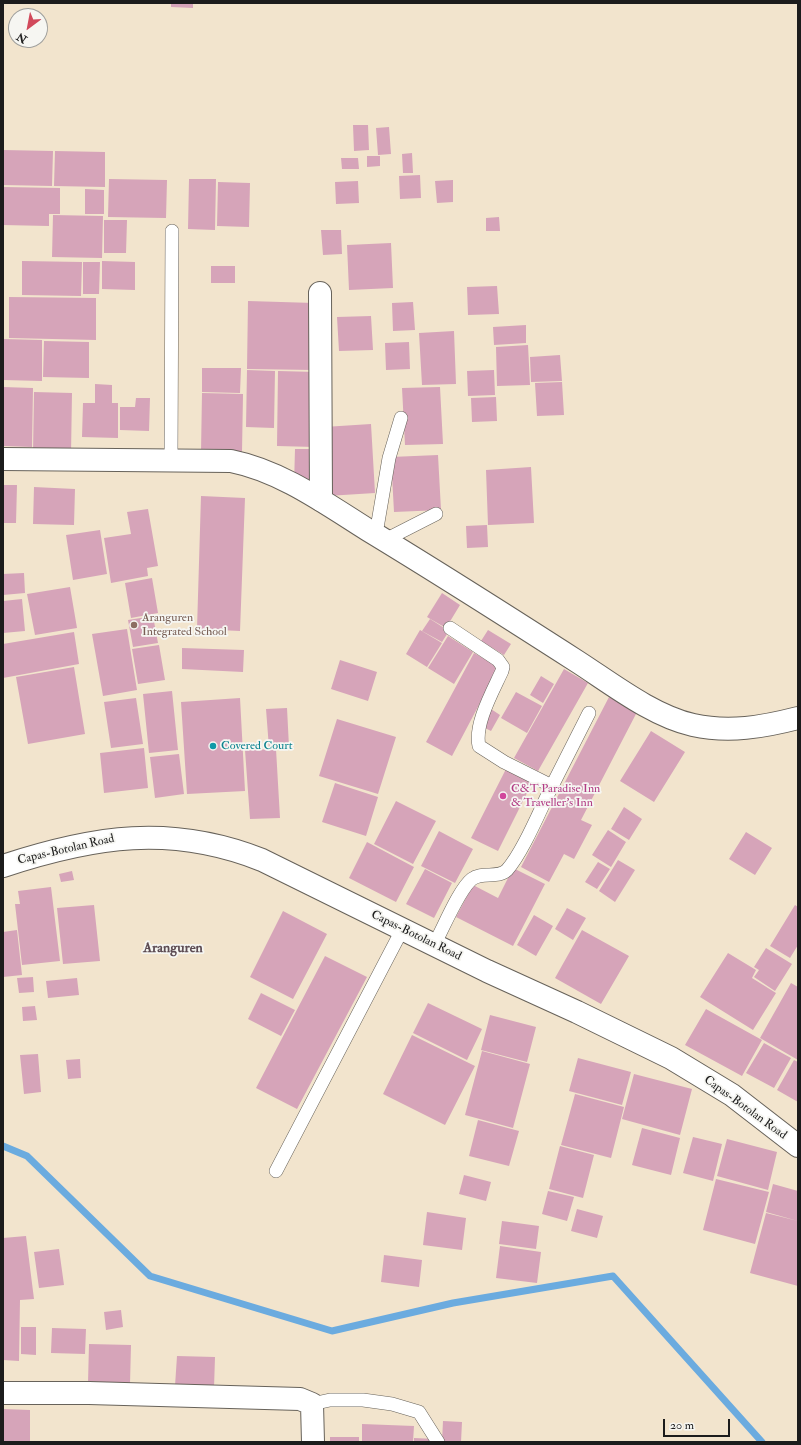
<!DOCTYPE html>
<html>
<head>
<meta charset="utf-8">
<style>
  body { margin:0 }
  #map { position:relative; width:801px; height:1445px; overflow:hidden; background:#f2e4cd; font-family:"IM FELL Double Pica",serif }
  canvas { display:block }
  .frame { position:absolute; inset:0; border:4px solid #1c1c1c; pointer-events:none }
  .north { position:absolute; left:8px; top:8px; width:40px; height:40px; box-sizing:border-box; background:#f6f6f2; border:1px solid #9f9f9c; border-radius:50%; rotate:212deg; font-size:11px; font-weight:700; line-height:16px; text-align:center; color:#1c1c1c }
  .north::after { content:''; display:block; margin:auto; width:14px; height:18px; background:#d1495b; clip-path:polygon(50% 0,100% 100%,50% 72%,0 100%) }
  .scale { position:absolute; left:663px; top:1419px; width:67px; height:18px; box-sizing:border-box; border:2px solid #1c1c1c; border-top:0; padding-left:5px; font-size:12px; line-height:14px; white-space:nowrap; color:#1c1c1c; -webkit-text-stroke:3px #f6f6f2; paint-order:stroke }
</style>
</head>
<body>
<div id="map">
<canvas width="801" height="1445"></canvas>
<div class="frame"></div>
<div class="north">N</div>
<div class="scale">20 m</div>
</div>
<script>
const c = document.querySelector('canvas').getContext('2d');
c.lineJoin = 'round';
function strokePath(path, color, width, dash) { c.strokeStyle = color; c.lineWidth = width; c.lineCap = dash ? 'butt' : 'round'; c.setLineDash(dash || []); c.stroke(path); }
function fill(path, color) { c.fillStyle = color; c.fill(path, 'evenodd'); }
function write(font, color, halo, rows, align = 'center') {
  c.font = font + ' "IM FELL Double Pica",serif'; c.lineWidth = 3.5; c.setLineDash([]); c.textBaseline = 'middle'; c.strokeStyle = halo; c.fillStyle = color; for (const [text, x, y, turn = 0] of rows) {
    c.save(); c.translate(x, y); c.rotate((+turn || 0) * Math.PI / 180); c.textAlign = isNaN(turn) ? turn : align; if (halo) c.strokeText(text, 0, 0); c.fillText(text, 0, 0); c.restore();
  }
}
strokePath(new Path2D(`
  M3 1146 27 1156 150 1276 332 1331 453 1303 613 1276 762 1442`), '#6babdf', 7);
fill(new Path2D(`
  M171 3H193V8L171 7Z
  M353 125H368L369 150 354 151Z
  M389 127 391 154 378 155 376 128Z
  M3 150 53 151 52 186 3 185Z
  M55 151 105 152V187L54 186Z
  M412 153 413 173H403L402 154Z
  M367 156H380V166L367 167Z
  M341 158H358L359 169H342Z
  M420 175 421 198 400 199 399 176Z
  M109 179 167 180 166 218 108 217Z
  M189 179H216L215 230 188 229Z
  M453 180V202L437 203 435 181Z
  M358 181 359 203 336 204 335 182Z
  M218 182 250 183 249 227 217 226Z
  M3 187 60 188V214H49V226L3 225Z
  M85 189 104 190V214H85Z
  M53 215 103 216 102 258 52 257Z
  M499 217 500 231H486V218Z
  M104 220H127L126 253H104Z
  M321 230H341L342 254 323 255Z
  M391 243 393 288 349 290 347 245Z
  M22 261 82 262 81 296 22 295Z
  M102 261 135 262V290L102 289Z
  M83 262H100L99 294H83Z
  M211 266H235V283H211Z
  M497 286 499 314 468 315 467 287Z
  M9 297 96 298V340L9 338Z
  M248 301 314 303V370L247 369Z
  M413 302 415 330 393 331 392 303Z
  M371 316 373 350 339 351 337 317Z
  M526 325V343L494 345 493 327Z
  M454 331 456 384 422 385 419 333Z
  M3 339 42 340V381L3 380Z
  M44 341 89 342V378L43 377Z
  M409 342 410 369 386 370 385 343Z
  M528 345 530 385 497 386 496 347Z
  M560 355 562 381 531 382 530 357Z
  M202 368H241L240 393 202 392Z
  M247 370 275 371 274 428 246 427Z
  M494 370 495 395 468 396 467 371Z
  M278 371 316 372 315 447 277 446Z
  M562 382 564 415 537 416 535 383Z
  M95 384 112 385V403H118V438L82 437 83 403H95Z
  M3 387 33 388 32 447 3 446Z
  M440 387 443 444 405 445 402 388Z
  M34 392 72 393 71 454 33 453Z
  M202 393 243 394 242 452H201Z
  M496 397 497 421 472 422 471 398Z
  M136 398H150L149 431 120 430V407H135Z
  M371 424 375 493 327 496 324 427Z
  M295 449H316V486L294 485Z
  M438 455 441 510 394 512 391 457Z
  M531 467 534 523 488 525 486 470Z
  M3 485H17L16 523H3Z
  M34 487 75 489 74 525 33 524Z
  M201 496 245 498 240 631 197 629Z
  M148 509 158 566 147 568 148 576 111 583 104 538 131 534 127 512Z
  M487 525 488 547 467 548 466 526Z
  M100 530 107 574 73 580 66 535Z
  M24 573 25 593 3 595V574Z
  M152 578 158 613 131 618 125 583Z
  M70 587 77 628 35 635 27 594Z
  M442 593 460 605 446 628 427 617Z
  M22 599 25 631 3 633V601Z
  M153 616 158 643 133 647 128 620Z
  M430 619 449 631 442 642 422 631Z
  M127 629 137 690 103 696 92 634Z
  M420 630 442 643 427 667 406 654Z
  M488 630 511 644 504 655 481 641Z
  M74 632 79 664 3 678V644Z
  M448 636 473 652 454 684 428 668Z
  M159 645 165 680 138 684 132 649Z
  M182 648 244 650 243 672 182 669Z
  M474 653 499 667 452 756 426 742Z
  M340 660 377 672 368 701 331 689Z
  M74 667 85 734 28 744 16 677Z
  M564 669 588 683 538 771 514 758Z
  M541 676 554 684 543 703 530 695Z
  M172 691 178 750 149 753 143 694Z
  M516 692 542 706 527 733 501 718Z
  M609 697 637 712 581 820 592 825 574 859 564 854 549 882 521 867Z
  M136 698 143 744 111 748 104 702Z
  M240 698 245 791 187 794 181 702Z
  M287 708 289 747 269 748 266 709Z
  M491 709 500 715 491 731 481 726Z
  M337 719 396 737 378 794 319 776Z
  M651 731 685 752 654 802 620 781Z
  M144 748 148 788 104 793 100 753Z
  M276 749 280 818 250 819 245 750Z
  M179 754 184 794 155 798 150 757Z
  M506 769 532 783 498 851 471 838Z
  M335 783 378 797 366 836 322 822Z
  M396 801 436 821 413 864 374 844Z
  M624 807 642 819 629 840 611 829Z
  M608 830 626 842 611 867 592 855Z
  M439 831 473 849 455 883 421 866Z
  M746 832 772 848 755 875 729 859Z
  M367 842 414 867 396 902 349 878Z
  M618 860 635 870 615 902 599 891Z
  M598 862 610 869 597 889 585 882Z
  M513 868 545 884 513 946 456 917 473 885 498 898Z
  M425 869 452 883 434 918 406 904Z
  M72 871 74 880 61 882 59 874Z
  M51 887 60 961 22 965 15 904H20L18 891Z
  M94 905 100 961 63 964 57 908Z
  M795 905 798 907V945L790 958 770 946Z
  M567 908 586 918 573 940 555 929Z
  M283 911 327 934 293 999 250 977Z
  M534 915 553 926 536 956 517 945Z
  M17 930 22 975 3 977V932Z
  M582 930 629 956 601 1004 555 978Z
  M766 948 792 964 775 991 754 977 759 970 754 967Z
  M728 953 756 970 752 978 776 993 753 1030 700 997Z
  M325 956 367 977 297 1109 256 1088Z
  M33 977 34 992 19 993 17 978Z
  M77 978 79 995 48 998 46 981Z
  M791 983 798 987V1060L760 1038Z
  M261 993 295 1010 281 1036 248 1019Z
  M428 1003 482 1029 467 1060 413 1033Z
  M35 1006 37 1020 23 1021 22 1007Z
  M706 1009 762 1040 742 1076 685 1045Z
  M490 1015 536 1027 527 1062 481 1050Z
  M412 1035 475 1066 445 1125 383 1094Z
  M764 1043 791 1058 774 1088 746 1073Z
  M482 1051 530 1064 513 1128 465 1115Z
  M38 1054 41 1092 24 1094 20 1055Z
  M578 1058 631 1072 622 1105 569 1091Z
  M80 1059 81 1078 68 1079 66 1060Z
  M794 1060 798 1062V1102L777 1090Z
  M634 1074 692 1089 680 1135 622 1119Z
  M575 1094 624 1107 611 1158 561 1145Z
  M478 1120 519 1131 509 1166 469 1156Z
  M642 1128 680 1138 671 1175 632 1165Z
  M693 1137 722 1144 713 1181 683 1173Z
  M727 1139 777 1152 768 1190 717 1176Z
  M560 1146 594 1155 583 1198 549 1189Z
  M464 1175 491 1182 486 1201 459 1194Z
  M716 1179 769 1192 755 1244 703 1230Z
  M773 1184 798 1191V1221L766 1212Z
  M548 1191 574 1197 567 1221 542 1214Z
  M577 1209 603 1216 597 1238 571 1231Z
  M427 1212 466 1218 462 1250 423 1245Z
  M766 1213 798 1221V1286L750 1273Z
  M502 1221 539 1226 536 1249 499 1244Z
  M26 1236 34 1299 20 1300 19 1361 3 1360V1238Z
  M500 1246 541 1252 537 1283 496 1278Z
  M59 1249 64 1285 39 1288 34 1252Z
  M384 1255 422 1260 419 1287 381 1282Z
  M121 1310 123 1327 106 1330 104 1312Z
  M21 1327H36V1355L21 1354Z
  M52 1328 86 1329 85 1354 51 1353Z
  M89 1344 131 1345 130 1384 88 1383Z
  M177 1356 215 1357 214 1388 175 1386Z
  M3 1409 30 1410V1442H3Z
  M443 1421 462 1422 461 1442H442Z
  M362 1424 414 1426 413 1442H362Z
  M330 1437H359V1442H330Z
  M414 1438 436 1439V1442H414Z`), '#d6a4b9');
const lane = new Path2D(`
  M171 462 172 231
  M376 534 389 458 401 418
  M385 540 436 514
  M552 786 589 713
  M434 945C443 929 459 889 472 879 482 871 498 879 507 870 523 852 540 810 552 786L504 762 479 746C474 724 493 691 502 671L503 667 498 660 450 628
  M276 1171 402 930
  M312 1404 330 1400H363L392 1404 419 1412 438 1442`);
const street = new Path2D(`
  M320 293 321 500
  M3 1393H89L300 1399 312 1404 313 1442`);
const secondary = new Path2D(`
  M3 459 231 461C281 471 325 503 368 530 439 573 508 617 578 662 612 684 653 716 693 725 729 733 763 727 798 718`);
const primary = new Path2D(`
  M3 866C94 836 171 824 262 860L487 971 577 1012 671 1058 732 1095 798 1146`);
strokePath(lane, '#67625a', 14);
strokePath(street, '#67625a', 24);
strokePath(secondary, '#67625a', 24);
strokePath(primary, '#67625a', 24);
strokePath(lane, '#fff', 13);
strokePath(street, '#fff', 22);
strokePath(secondary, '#fff', 22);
strokePath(primary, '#fff', 22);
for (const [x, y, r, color] of [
  [134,625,4,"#8d6e63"],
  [213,746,4,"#0f9aa8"],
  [503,796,4,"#d1479c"]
]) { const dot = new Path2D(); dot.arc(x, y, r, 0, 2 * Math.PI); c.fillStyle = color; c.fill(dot); strokePath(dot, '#f6f6f2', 1.5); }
write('12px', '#785e54', '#f6f6f2', [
  ["Aranguren",142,618],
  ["Integrated School",142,632]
], 'left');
write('12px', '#0d838f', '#f6f6f2', [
  ["Covered Court",221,746]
], 'left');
write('12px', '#b23c85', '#f6f6f2', [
  ["C&T Paradise Inn",511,789],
  ["& Traveller's Inn",511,803]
], 'left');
write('12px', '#1c1c1c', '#f6f6f2', [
  ["Capas-Botolan Road",66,850,-13],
  ["Capas-Botolan Road",416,936,26],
  ["Capas-Botolan Road",745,1108,36]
]);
write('bold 14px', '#5d4c53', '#f6f6f2', [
  ["Aranguren",173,949]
]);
</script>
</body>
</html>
